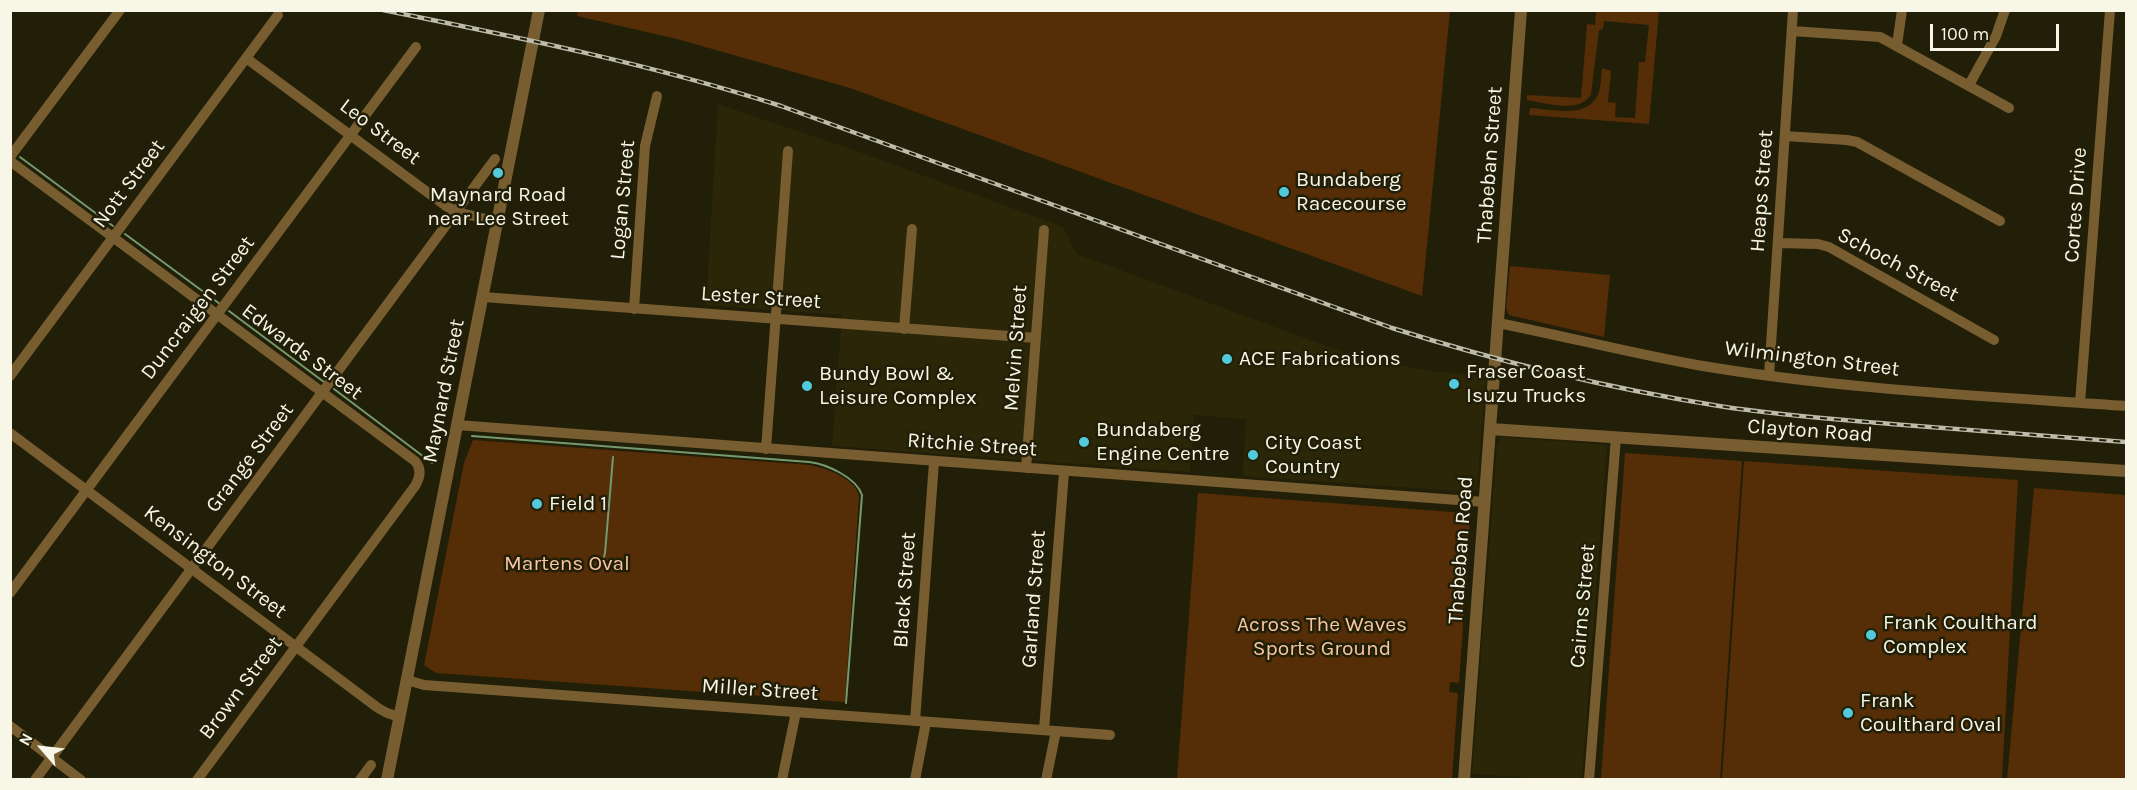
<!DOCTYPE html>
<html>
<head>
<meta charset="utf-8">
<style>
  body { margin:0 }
  #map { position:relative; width:2137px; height:790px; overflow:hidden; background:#221f08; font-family:Karla,sans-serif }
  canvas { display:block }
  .frame { position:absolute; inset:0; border:12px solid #f7f6e7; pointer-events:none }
  .north { position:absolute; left:12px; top:718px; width:60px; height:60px; -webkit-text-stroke:4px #221f08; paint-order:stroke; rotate:298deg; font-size:16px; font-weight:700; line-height:24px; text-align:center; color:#f7f6e7 }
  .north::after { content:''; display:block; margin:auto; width:21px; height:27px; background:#f7f6e7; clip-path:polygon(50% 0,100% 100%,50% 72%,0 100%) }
  .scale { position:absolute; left:1930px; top:24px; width:129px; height:27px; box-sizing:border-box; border:3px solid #f7f6e7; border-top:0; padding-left:8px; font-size:18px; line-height:21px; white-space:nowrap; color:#f7f6e7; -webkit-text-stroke:4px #221f08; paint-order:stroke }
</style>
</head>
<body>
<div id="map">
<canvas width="2137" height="790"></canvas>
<div class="frame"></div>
<div class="north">N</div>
<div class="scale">100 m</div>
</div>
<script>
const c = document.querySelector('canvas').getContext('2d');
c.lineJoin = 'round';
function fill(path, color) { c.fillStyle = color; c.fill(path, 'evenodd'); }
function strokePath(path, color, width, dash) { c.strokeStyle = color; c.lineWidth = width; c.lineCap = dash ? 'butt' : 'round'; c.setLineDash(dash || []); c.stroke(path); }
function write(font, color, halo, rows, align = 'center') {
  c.font = font + ' Karla,sans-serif'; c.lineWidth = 5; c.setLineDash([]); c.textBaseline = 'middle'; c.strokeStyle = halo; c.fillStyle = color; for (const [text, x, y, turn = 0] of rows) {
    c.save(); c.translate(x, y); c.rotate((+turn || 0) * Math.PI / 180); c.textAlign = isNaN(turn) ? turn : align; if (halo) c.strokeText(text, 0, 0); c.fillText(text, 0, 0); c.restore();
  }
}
fill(new Path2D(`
  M718 104 854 150 1063 227 1077 254 1351 355 1429 371 1486 376 1477 489 1472 492 1243 476 1246 419 1194 415 1190 472 832 446 842 315 706 305Z
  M1503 437 1607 445 1582 777 1579 779H1548L1472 774 1497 445 1499 440Z`), '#2a2607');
fill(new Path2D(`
  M578 11H1450L1422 296 850 88 677 39 577 16Z
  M1596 11H1659L1649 124 1529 115 1530 108C1552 109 1589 120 1599 92 1601 84 1601 76 1602 68L1611 71 1608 102 1616 103 1615 117 1635 118 1639 62H1645L1649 25 1604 21 1603 29 1599 30 1591 94C1581 114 1545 103 1527 100V95L1581 98 1587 24 1595 25Z
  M1510 266 1610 275 1604 337 1509 315 1506 308Z
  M473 440 810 465C826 468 856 479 859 496L845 702 436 673 424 665 464 463Z
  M1625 453 1742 461 1720 779H1601Z
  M1744 461 2018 480 2002 779H1722Z
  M2034 488 2126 495V779H2007Z
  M1198 493 1465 513 1470 523 1459 683 1450 682 1449 692 1458 693 1452 779H1177Z`), '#552d06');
strokePath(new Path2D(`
  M20 157 113 226
  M125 234 220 304
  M229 311 324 382
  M334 389 432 463 434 461
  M472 436 809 462C826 464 856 477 862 495L846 703
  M603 561 605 553 613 457`), '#749a6f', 2);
strokePath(new Path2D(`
  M1792 31 1880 37 2009 108
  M1897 45 1902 10
  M246 58 446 206 457 212 498 222
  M1969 85 1996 36 2005 10
  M1785 136 1847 140 1857 142 2000 221
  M10 157 120 10
  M10 161 415 461C422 469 420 478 415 486L197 780
  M1778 243 1818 244 1829 247 1994 340
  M483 297 1036 338
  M634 309 645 146 657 96
  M1498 323C1564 336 1630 353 1697 365 1837 389 1985 396 2126 406
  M904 329 912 229
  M1769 375 1793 10
  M10 376 278 15
  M2080 403 2110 10
  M457 425 1484 502
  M10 433 378 708 387 713 400 717
  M766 449 788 151
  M1026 468 1044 230
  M10 593 416 47
  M407 680 424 685 1110 735
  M915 721 934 462
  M10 726 81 780
  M1044 730 1064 472
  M35 780 495 159
  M360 780 371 765
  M782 780 796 712
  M915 780 926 722
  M1046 780 1056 731
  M1589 780 1616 437`), '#775d2f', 10);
strokePath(new Path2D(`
  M1490 429 2126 471
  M387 780 539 10
  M1464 780 1521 10`), '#775d2f', 12);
const rail = new Path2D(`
  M383 10C517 37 650 64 781 106L1392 328C1499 362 1608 388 1719 406 1776 415 1833 419 1891 424 1969 430 2048 436 2126 442`);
strokePath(rail, '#bdbcab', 4.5);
strokePath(rail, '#221f08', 2, [7]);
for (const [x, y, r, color] of [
  [498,173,6,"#53cadc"],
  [1284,192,6,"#53cadc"],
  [1227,359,6,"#53cadc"],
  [1454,384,6,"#53cadc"],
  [807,386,6,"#53cadc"],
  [1084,442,6,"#53cadc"],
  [1253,455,6,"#53cadc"],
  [537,504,6,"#53cadc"],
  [1871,635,6,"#53cadc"],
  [1848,713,6,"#53cadc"]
]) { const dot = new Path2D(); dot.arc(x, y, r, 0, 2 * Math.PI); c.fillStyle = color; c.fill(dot); strokePath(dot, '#221f08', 2); }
write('21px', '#f7f6e7', '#221f08', [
  ["Leo Street",380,132,37],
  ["Thabeban Street",1490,165,-86],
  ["Nott Street",129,184,-53],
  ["Heaps Street",1762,191,-86],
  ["Logan Street",623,200,-85],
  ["Cortes Drive",2076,205,-86],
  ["Schoch Street",1898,265,28],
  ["Lester Street",761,298,4],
  ["Duncraigen Street",198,308,-53],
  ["Melvin Street",1016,348,-86],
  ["Edwards Street",302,352,37],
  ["Wilmington Street",1812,359,7],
  ["Maynard Street",444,391,-79],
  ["Clayton Road",1810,431,4],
  ["Ritchie Street",972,445,4],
  ["Grange Street",250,458,-53],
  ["Thabeban Road",1461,550,-86],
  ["Kensington Street",215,562,37],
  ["Black Street",905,590,-86],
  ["Garland Street",1034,599,-86],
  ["Cairns Street",1583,606,-85],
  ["Brown Street",241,688,-53],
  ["Miller Street",760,690,4]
]);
write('21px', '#f7f6e7', '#221f08', [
  ["Bundaberg",1296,180],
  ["Racecourse",1296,204],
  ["Maynard Road",498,195,"center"],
  ["near Lee Street",498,219,"center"],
  ["ACE Fabrications",1239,359],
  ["Fraser Coast",1466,372],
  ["Isuzu Trucks",1466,396],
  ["Bundy Bowl &",819,374],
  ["Leisure Complex",819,398],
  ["Bundaberg",1096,430],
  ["Engine Centre",1096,454],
  ["City Coast",1265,443],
  ["Country",1265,467],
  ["Field 1",549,504],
  ["Frank Coulthard",1883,623],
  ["Complex",1883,647],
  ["Frank",1860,701],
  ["Coulthard Oval",1860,725]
], 'left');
write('21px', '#f9c69f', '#221f08', [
  ["Martens Oval",567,564],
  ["Across The Waves",1322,625],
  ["Sports Ground",1322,649]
]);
</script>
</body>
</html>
